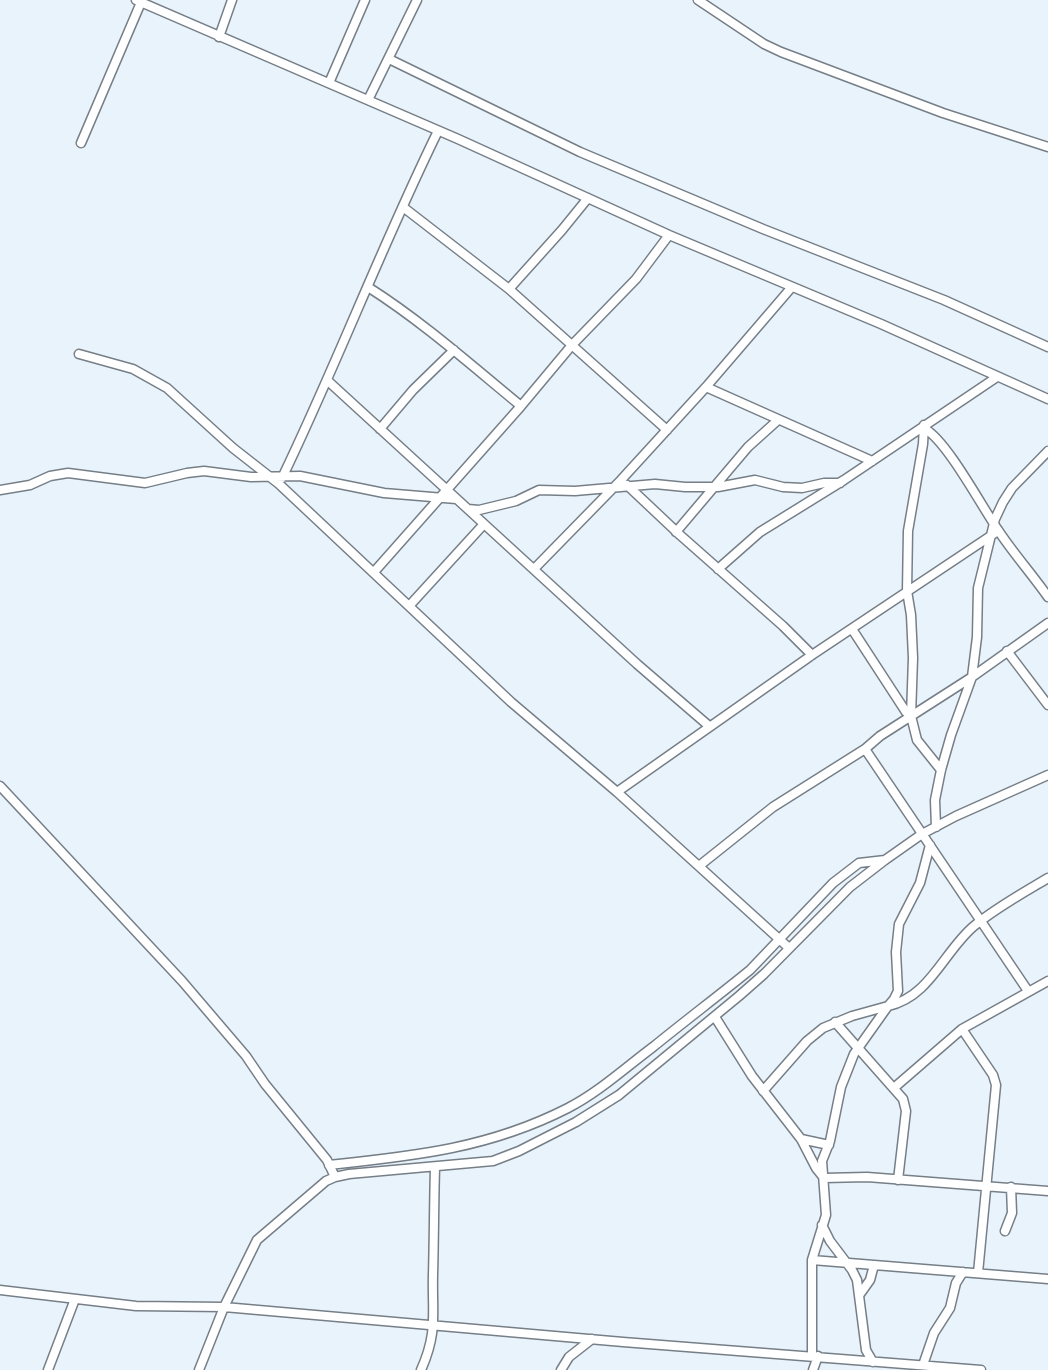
<!DOCTYPE html>
<html>
<head>
<meta charset="utf-8">
<style>
  body { margin:0 }
  canvas { display:block; background:#e9f3fb }
</style>
</head>
<body>
<canvas width="1048" height="1370"></canvas>
<script>
const c = document.querySelector('canvas').getContext('2d');
c.lineJoin = 'round';
function strokePath(path, color, width, dash) { c.strokeStyle = color; c.lineWidth = width; c.lineCap = dash ? 'butt' : 'round'; c.setLineDash(dash || []); c.stroke(path); }
const minor = new Path2D(`
  M136 0 458 139 669 235 881 324 1048 399
  M698 0 764 44 781 52 943 113 1048 147
  M219 37 232 0
  M389 59 580 152 763 229 944 300 1048 347
  M329 83 365 0
  M368 100 417 0
  M81 143 142 0
  M403 207 509 289 667 430
  M368 287C423 322 471 365 521 406
  M509 289 562 230 588 198
  M79 354 133 369 167 388 233 448 279 484 511 702 617 792 789 948
  M328 381 637 664 709 726
  M706 387 872 461
  M924 425 923 444 908 531 907 591 911 615 913 658 911 716 917 740 941 770
  M380 429 413 390 454 350
  M925 429C947 441 982 507 998 530 1013 553 1032 574 1048 597
  M282 478C337 364 382 245 438 131
  M627 485 680 535 783 626 812 655
  M0 490 30 485 50 476 68 473 145 483 187 473 204 471 251 477 300 476 384 493 456 499
  M468 509 479 510 516 501 539 490 575 491 655 484 685 487H718L755 480 783 487 802 488 824 483H840
  M676 532 748 447 778 420
  M534 569 621 480 706 387 791 288
  M718 569 760 532 844 480 997 377
  M374 572 521 406 572 345 636 279 669 235
  M410 605 484 524
  M852 629 906 712 911 716
  M1007 651 1048 705
  M865 749 1028 991
  M0 786 182 981 246 1056 265 1084 327 1160 335 1177
  M617 792 812 655 998 531
  M936 827 935 800 941 770 951 735 972 677 977 637 978 588 995 519 1003 502 1012 488 1048 451
  M699 866 773 807 865 749 880 736 972 677 1048 623
  M715 1017 752 1076 801 1139 816 1168 824 1178 867 1177 1048 1191
  M835 1022 903 1099 906 1111 898 1180
  M962 1029 993 1075 996 1085 978 1273
  M895 1087 962 1029 1048 981
  M763 1091 807 1041 823 1028 852 1016 888 1006 894 999 898 991 896 952 899 924 920 883 930 845
  M801 1139 829 1145
  M329 1165C415 1156 490 1148 568 1108 599 1092 625 1068 653 1047 685 1021 718 996 750 970L833 883 859 863 885 860
  M822 1225 830 1241 852 1270 857 1280 866 1350 873 1362
  M1005 1231 1012 1213 1011 1187
  M812 1260 1048 1279
  M0 1290 136 1306 224 1307 623 1342 981 1370
  M860 1294 870 1280 874 1265
  M812 1356V1260L826 1215 822 1161 830 1141 841 1087 854 1054 888 1006C930 997 944 951 974 926 997 907 1023 893 1048 878
  M923 1365 934 1333 950 1308 956 1283 963 1272
  M48 1370 75 1299
  M199 1370 224 1307 257 1240 326 1181 335 1177 349 1174 493 1161 519 1151 576 1122 619 1095 739 996 764 974 850 887 885 860 922 834 956 816 1048 775
  M421 1370C438 1332 432 1314 433 1275 434 1239 434 1203 435 1168
  M561 1370 569 1357 592 1339
  M813 1370 818 1356`);
strokePath(minor, '#767f87', 11);
strokePath(minor, '#fff', 8);
</script>
</body>
</html>
